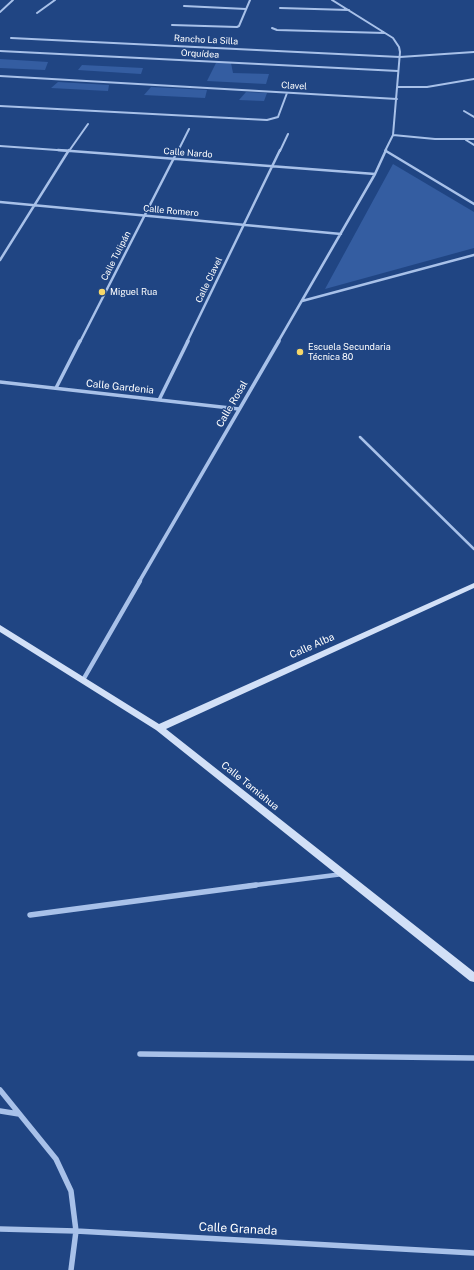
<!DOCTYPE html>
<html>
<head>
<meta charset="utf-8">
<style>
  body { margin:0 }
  canvas { display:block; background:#204583 }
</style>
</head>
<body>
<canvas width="474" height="1270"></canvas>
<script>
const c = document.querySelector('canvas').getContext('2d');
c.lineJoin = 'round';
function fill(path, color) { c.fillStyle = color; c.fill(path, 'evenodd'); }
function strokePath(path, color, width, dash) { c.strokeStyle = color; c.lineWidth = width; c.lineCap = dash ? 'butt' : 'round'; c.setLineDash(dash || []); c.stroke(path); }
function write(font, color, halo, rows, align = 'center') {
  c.font = font + ' "Public Sans",sans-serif'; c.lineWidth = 3; c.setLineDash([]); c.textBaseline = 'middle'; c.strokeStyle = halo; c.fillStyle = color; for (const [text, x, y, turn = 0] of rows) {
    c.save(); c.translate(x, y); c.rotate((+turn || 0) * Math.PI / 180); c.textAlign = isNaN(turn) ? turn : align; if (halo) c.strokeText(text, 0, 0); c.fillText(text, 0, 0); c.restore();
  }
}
fill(new Path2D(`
  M0 59 48 62 45 70 0 68Z
  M216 63H231L233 73 269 74 266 84 207 81Z
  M82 65 143 68 141 74 78 70Z
  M58 82 109 85 108 91 51 88Z
  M151 87 207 90 205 98 144 95Z
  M246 92 267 93 264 101 239 100Z
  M393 164 474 212V248L325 289Z`), '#345da1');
strokePath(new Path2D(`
  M360 437 474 549`), '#a8c1e9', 2.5);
strokePath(new Path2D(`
  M332 0 393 38 399 47 400 52 393 135 385 151
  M184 6 246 9
  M280 8 349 10
  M0 12 13 0
  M37 13 55 0
  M172 25 237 27 239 26 250 0
  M272 28 277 30 385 33
  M11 38 400 57 474 52
  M0 51 398 71
  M0 76 397 99
  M397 87H427L474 79
  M0 106 267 120 278 117 287 93
  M464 111 474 117
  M393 135 435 139H474
  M466 140 474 145
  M0 146 71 151
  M69 151 88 124
  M178 151 189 129
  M280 151 288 134`), '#a8c1e9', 2);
strokePath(new Path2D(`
  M58 150 375 174
  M386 151 474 204
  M0 202 341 234
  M0 260 69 150
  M302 301 474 255
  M80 342 178 150
  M187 342 280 150
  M278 342 375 174 386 150`), '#a8c1e9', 2.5);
strokePath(new Path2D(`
  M0 382 239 409
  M56 388 80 341
  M159 400 188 341
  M139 582 279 341`), '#a8c1e9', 3.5);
strokePath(new Path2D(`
  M83 680 140 581
  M248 886 343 874`), '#a8c1e9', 4.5);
strokePath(new Path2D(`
  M30 915 256 885
  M140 1054 474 1058
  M0 1090 56 1159 71 1191 76 1231 71 1270
  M0 1111 19 1114
  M0 1229 76 1231 474 1253`), '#a8c1e9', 5.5);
fill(new Path2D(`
  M474 583V588L166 729 474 972V982L470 981 156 730 0 632V625L159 724Z`), '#d2e0f7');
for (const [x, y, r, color] of [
  [102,292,4,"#f6d769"],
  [300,352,4,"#f6d769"]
]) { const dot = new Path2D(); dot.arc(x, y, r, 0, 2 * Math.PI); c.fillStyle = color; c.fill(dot); strokePath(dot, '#204583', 1.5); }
write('9px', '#fff', '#204583', [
  ["Rancho La Silla",206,40,3],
  ["Orquídea",200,54,3],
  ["Clavel",294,86,3],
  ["Calle Nardo",188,153,4],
  ["Calle Romero",171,211,5],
  ["Calle Tulipán",116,256,-63],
  ["Calle Clavel",209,280,-64]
]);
write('9px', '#fff', '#204583', [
  ["Miguel Rua",110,292],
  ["Escuela Secundaria",308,347],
  ["Técnica 80",308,357]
], 'left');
write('10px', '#fff', '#204583', [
  ["Calle Gardenia",120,387,6],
  ["Calle Rosal",232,404,-60],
  ["Calle Alba",312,646,-24],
  ["Calle Tamiahua",250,786,39]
]);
write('12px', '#fff', '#204583', [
  ["Calle Granada",238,1229,3]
]);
</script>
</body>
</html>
